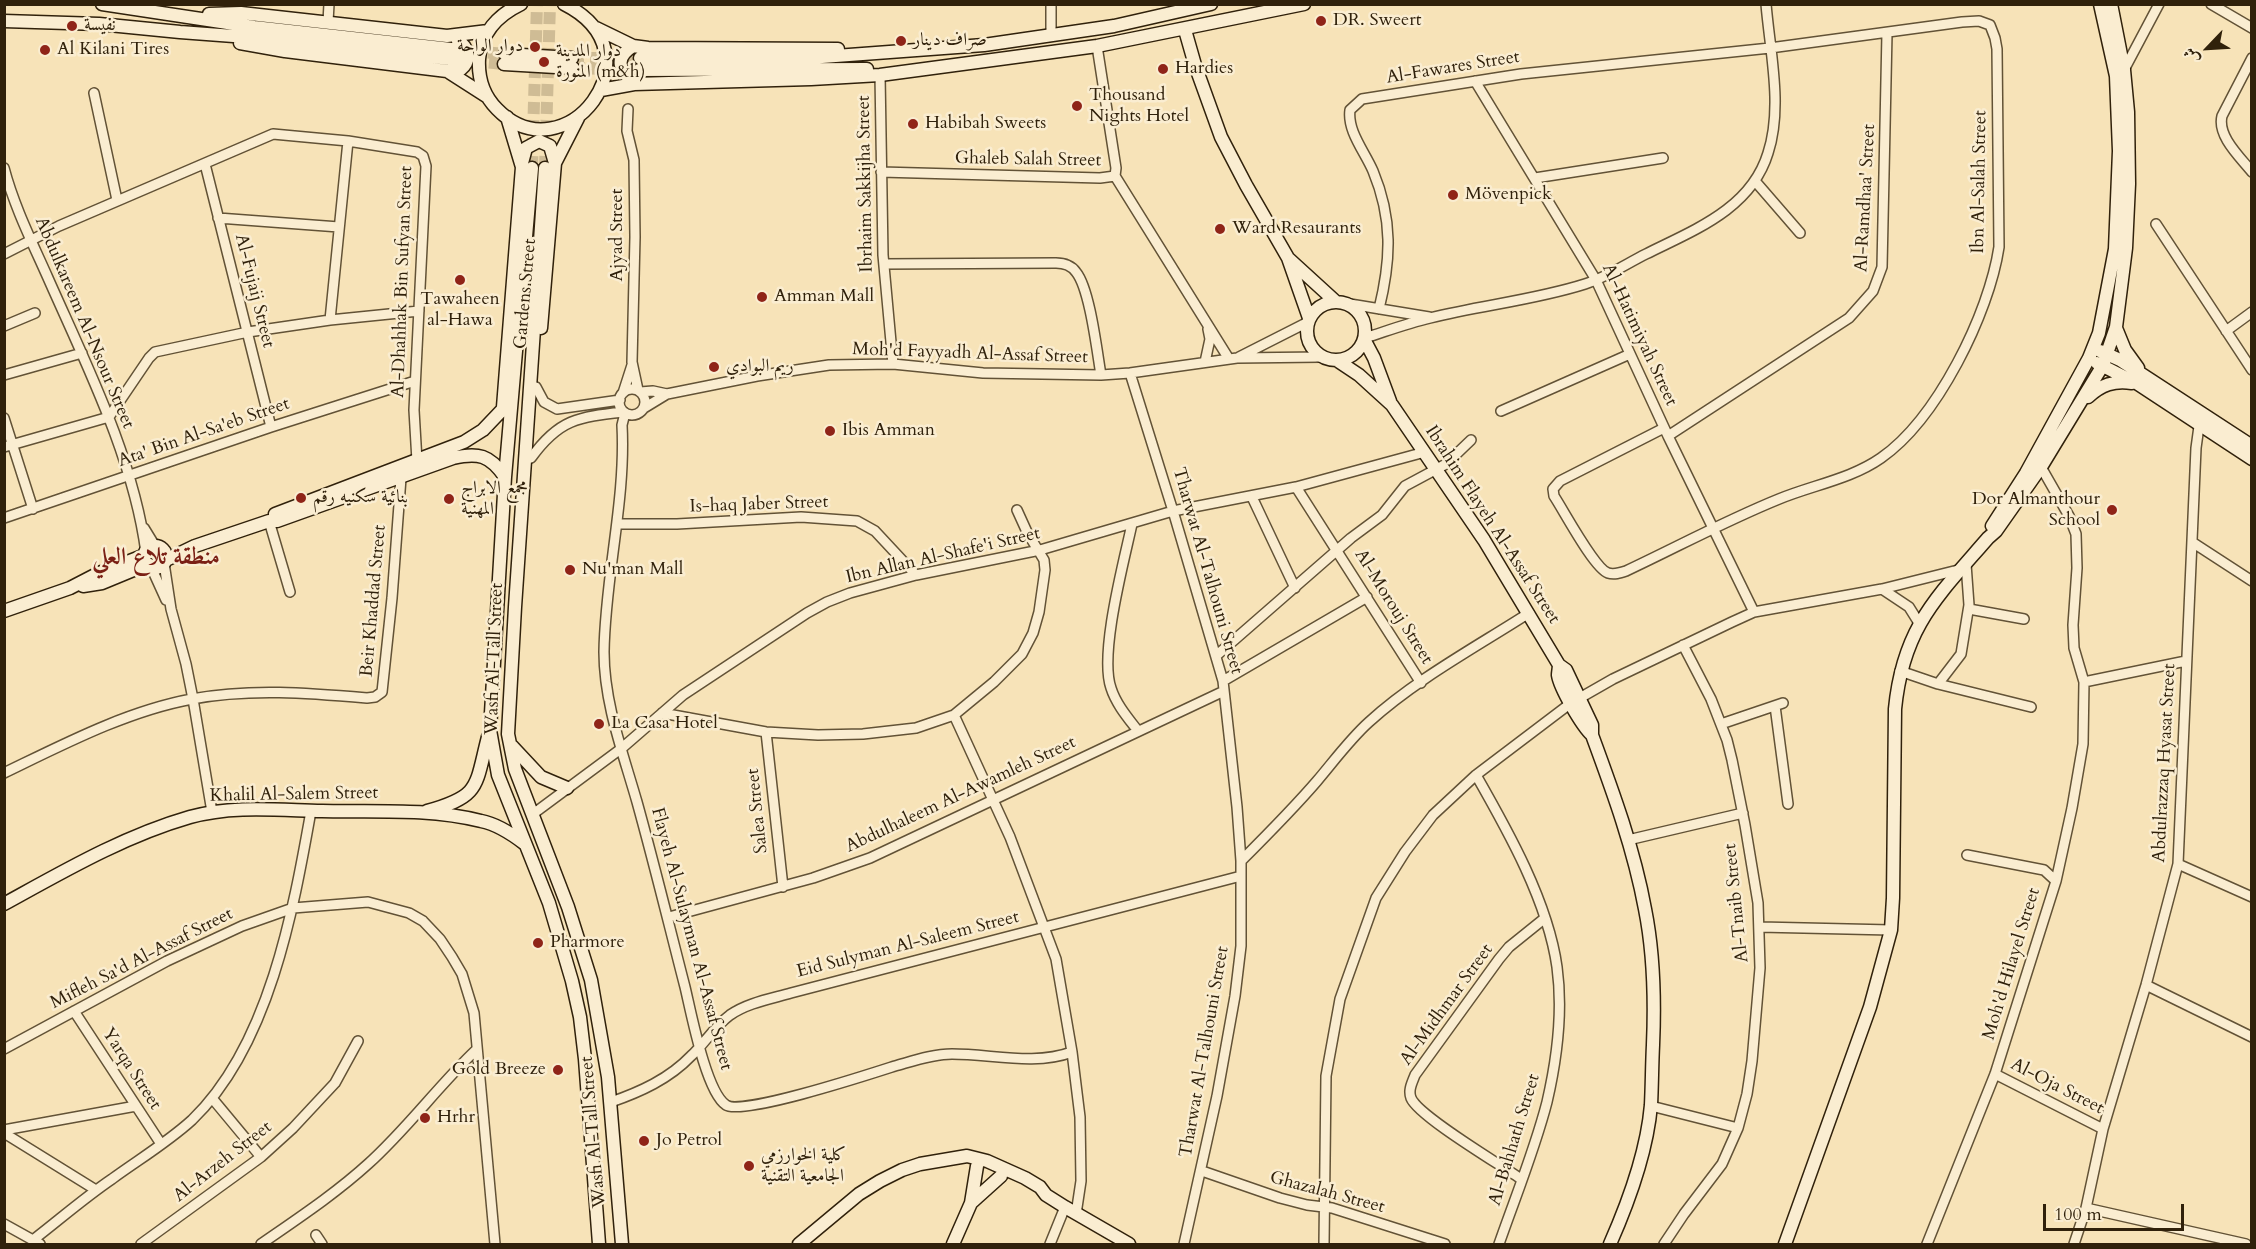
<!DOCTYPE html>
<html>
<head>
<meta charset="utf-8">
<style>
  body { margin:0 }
  #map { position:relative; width:2256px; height:1249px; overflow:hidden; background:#f7e3b8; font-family:Cardo,Amiri,serif }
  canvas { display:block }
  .frame { position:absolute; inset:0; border:6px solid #30210b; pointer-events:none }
  .north { position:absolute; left:2178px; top:18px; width:60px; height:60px; -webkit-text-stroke:4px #faedd1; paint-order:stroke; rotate:245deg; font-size:16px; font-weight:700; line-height:24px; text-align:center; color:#30210b }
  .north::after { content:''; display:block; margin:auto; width:21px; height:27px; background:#30210b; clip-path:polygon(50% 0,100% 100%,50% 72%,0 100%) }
  .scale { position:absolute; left:2043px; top:1204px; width:141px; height:27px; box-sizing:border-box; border:3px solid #30210b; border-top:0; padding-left:8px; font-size:18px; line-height:21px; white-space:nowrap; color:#30210b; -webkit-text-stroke:4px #faedd1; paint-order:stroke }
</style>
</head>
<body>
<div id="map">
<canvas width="2256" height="1249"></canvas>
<div class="frame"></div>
<div class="north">ش</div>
<div class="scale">100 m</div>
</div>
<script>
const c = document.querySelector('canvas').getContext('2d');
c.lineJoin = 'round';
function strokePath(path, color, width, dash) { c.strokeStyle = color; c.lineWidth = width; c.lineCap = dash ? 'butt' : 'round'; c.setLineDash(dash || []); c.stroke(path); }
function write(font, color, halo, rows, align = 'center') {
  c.font = font + ' Cardo,Amiri,serif'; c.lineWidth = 5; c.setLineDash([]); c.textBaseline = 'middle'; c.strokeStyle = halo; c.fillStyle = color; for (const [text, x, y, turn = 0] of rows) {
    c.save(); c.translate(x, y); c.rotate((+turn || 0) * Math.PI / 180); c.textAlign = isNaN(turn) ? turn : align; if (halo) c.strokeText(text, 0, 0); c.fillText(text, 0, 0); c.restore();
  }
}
strokePath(new Path2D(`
  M470 51 505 54
  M572 58H640
  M471 61 504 64
  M573 68 639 70
  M532 168 537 4
  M545 168 550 4`), '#cfbc95', 12, [12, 6]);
const street = new Path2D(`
  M1051 4V36
  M2211 4 2252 28
  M328 22 329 4
  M2252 58 2222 116C2217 136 2240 157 2252 172
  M2124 70 2159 4
  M880 75 883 255 893 364
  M1475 81 1596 280 1668 436 1754 612
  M94 93 117 200
  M628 109 627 131 634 160 635 237 632 362 638 390
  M205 164 271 427
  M4 168C14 206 32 242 48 278 86 364 134 459 146 553
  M881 172 1100 178 1115 176 1116 168 1097 46
  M1115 176 1229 359
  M1535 178 1663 158
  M1755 181 1800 233
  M218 218 339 227
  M2156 224 2252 370
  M4 254 59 226 273 134 348 141 417 152 423 156 426 166 414 410 417 461
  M884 264 1056 263C1064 263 1071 265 1076 272 1090 289 1097 352 1101 375
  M1350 304 1429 317
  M1379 309C1391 260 1393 219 1373 171 1365 152 1347 131 1350 110L1362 99 1521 74 1770 48 1962 22 1979 21 1990 25 1995 38 1997 49 1999 247C1989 314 1937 419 1881 458 1851 479 1813 485 1779 499 1727 520 1677 547 1626 571 1620 573 1614 575 1608 573 1594 568 1564 511 1554 496L1553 489 1560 481 1664 428
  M330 320 419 311
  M4 326 35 313
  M2226 331 2252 312
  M1365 338C1387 331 1408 323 1430 318 1482 305 1535 300 1585 284 1607 277 1626 264 1646 254 1694 230 1751 209 1768 153 1783 107 1770 52 1766 4
  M1239 357 1308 322
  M1205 362 1210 339 1208 329
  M1130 373 1173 511 1223 681 1237 807 1241 861V946L1235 996 1217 1096 1184 1244
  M4 375 82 353
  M536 387 544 402 557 409 620 400
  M619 402a13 13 0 1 1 26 0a13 13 0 1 1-26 0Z
  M640 392 653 391 667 394
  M623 393 632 365
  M644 408 667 394 757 376 829 365 893 364 983 373 1101 375 1130 373 1237 358 1321 357
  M1501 411 1630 354
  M625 413 622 425C626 501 605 576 604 652 604 703 623 753 637 802 654 863 669 925 685 987 691 1012 706 1092 726 1105 742 1116 870 1074 895 1066 913 1061 933 1054 952 1054 992 1054 1034 1066 1072 1052
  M4 418 33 509
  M1668 436 1849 318 1873 291 1882 267 1887 33
  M4 447 109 417 149 358 155 352 248 332 330 320 348 141
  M531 458C559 419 578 417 624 412
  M1296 487 1421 683
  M1252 497 1295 588
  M4 518 271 427 415 381
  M269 521 290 592
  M617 524H677L801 517 857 521 875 531 916 575
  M1132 524C1124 561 1099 654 1111 688 1116 704 1128 718 1138 731
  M144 528 155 546
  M2192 542 2252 581
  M164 563 171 609 186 664 193 699 212 812
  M151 567 166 600
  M1882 589 1909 607 1919 623
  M1969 609 2024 619
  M1217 655 1351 538 1382 515 1405 486 1446 464 1471 440
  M1900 671 1938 684 2031 707
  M1223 681 1367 597
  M2084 682 2186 661
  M1938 684 1961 654 1969 605 1966 564
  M1775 706 1788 804
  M662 713 766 732 818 735 863 734 916 728 954 715 994 682 1022 654 1033 633 1039 612 1045 570 1044 560 1027 532 1017 510
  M954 715 1010 837 1056 959 1072 1052 1080 1117 1081 1181 1076 1214
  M1721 724 1783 703
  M766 732 783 887
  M4 773C64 744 127 711 192 699 250 688 309 693 367 698L375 697 382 692 392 598 401 478
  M1476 775C1508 831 1548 902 1557 967 1563 1011 1557 1059 1547 1102 1535 1149 1515 1198 1499 1244
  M533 814 622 748 683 695 807 613 827 602 850 593 916 575 1040 550 1173 511 1296 487 1425 452
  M1628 840 1743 813
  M1967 855 2044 870 2056 881
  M1241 861C1267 835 1293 809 1317 781 1334 761 1350 739 1369 722 1415 680 1476 647 1529 613
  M2178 864 2252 897
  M669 917 813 878 870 858 1224 691
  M1760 927 1891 930
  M2146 985 2252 1037
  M74 1011 161 1144
  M4 1049 167 961 242 926 293 908 368 902 409 913 423 921 440 939 452 957 462 974 474 1013 495 1244
  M1995 1074 2103 1129
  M212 1098 261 1157
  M611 1102C640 1092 669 1079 691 1056 705 1043 714 1027 730 1015 747 1003 770 999 791 993L1241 876
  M1651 1106 1738 1128
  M4 1130 136 1106
  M4 1133 96 1190
  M1202 1171 1280 1198 1307 1205 1332 1208 1445 1244
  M1521 1179C1501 1165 1418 1116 1411 1098 1408 1090 1412 1083 1415 1075L1499 959 1509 947 1545 918
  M2086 1208 2246 1244
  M4 1224 40 1244
  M316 1235 322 1244
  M33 1240C59 1220 84 1198 112 1179 138 1160 168 1142 192 1120 269 1046 293 912 311 811
  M141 1244 261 1157 293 1128 335 1083 358 1041
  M261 1244C297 1219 335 1194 368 1164 407 1129 438 1086 476 1050
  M1050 1244 1065 1207
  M1324 1244 1326 1076 1340 999 1376 898 1405 852 1433 815 1476 775 1571 703 1613 679 1732 622 1754 612 1882 589 1962 569
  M1664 1244 1684 1214 1722 1164 1738 1128 1747 1094 1752 1061 1760 968 1758 903 1745 825 1732 760 1727 740 1711 699 1683 645
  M1927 1244 1995 1074 2056 881 2072 808 2083 744 2084 682 2074 648 2073 625 2077 568 2076 534 2069 516 2041 467
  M2074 1244 2086 1208 2103 1129 2146 985 2178 864 2196 448 2200 419`);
const secondary = new Path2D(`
  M102 4 254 27 460 50
  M521 4C498 15 481 33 479 59 478 78 484 96 497 109 564 178 664 54 564 4
  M209 14 241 13 447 36 488 31
  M4 21 99 24 180 32 287 40 458 60
  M596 28 633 46 648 48 838 49
  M1185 30 1195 65 1221 137 1246 185 1288 258 1309 318
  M240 43 285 51 447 71 486 96
  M633 46C613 59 620 70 634 84
  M505 54 572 58
  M640 58 795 59 984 45 1114 26 1211 4
  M504 64 573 68
  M639 70 867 69
  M447 71 461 69C471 61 469 47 458 41
  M601 90 634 84 811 79 880 75 1097 46 1304 4
  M522 163 526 148 539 141 550 146 555 163
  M532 168 505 477 490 730 498 775 549 903 572 981 580 1017 585 1059 599 1244
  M545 168 515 607 508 734 515 769 568 907 591 980 608 1077 622 1244
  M1289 259 1335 301
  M1307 331a29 29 0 1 1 58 0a29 29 0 1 1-58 0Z
  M541 328 555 163 578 118
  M2116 328 2125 350 2138 368
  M1365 341 1374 358 1390 401
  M2100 351 2120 360 2252 446
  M1338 361 1359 375 1392 405 1484 540 1559 665 1566 670 1592 725V735C1613 792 1634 849 1645 909 1654 954 1655 999 1653 1045 1652 1065 1652 1085 1651 1105 1647 1152 1629 1201 1610 1244
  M2097 363 2138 384 2252 459
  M2088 397C2101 385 2114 380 2132 383
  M503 407 522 167 507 117
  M275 514 464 442 483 430 503 409
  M1992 526 2026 473 2089 358 2099 333 2115 249 2119 151 2116 76 2100 4
  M144 557a11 11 0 1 1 22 0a11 11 0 1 1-22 0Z
  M166 560 195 546 269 521H277L453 458C478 452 490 455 505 477
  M83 586 102 583 148 564
  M4 611 70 588 99 573 145 555
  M1559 665C1559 668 1558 672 1558 675 1560 688 1582 726 1592 735
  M512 746 541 777 567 788
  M427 811C481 796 475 787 488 737
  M4 904C64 871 124 836 190 817 232 805 278 810 322 811 374 812 429 808 481 821 497 824 512 834 525 844
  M971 1203 1001 1176
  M799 1244 859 1194 880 1181 902 1170 920 1164 967 1156 987 1161 1025 1178 1040 1187 1046 1195 1065 1207 1129 1244
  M953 1244 971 1203 977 1166
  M1785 1244 1870 1007 1891 930 1893 898 1895 709C1903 627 1937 597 1988 538L1996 531 2041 467 2103 365 2116 327 2126 248 2129 184 2128 112 2124 70 2111 4`);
strokePath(street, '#625236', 12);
strokePath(secondary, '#30210b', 15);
strokePath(street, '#faedd1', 9);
strokePath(secondary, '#faedd1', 12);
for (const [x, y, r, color] of [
  [1321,21,6,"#8f2418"],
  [72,26,6,"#8f2418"],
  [901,41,6,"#8f2418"],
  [535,47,6,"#8f2418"],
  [45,50,6,"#8f2418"],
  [544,62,6,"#8f2418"],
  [1163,69,6,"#8f2418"],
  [1077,106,6,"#8f2418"],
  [913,124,6,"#8f2418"],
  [1453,195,6,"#8f2418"],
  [1220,229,6,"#8f2418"],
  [460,280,6,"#8f2418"],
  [762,297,6,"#8f2418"],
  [714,367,6,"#8f2418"],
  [830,431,6,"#8f2418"],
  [301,498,6,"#8f2418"],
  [449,499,6,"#8f2418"],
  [2112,510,6,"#8f2418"],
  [570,570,6,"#8f2418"],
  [599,724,6,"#8f2418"],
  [538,943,6,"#8f2418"],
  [558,1070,6,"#8f2418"],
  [425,1118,6,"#8f2418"],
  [644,1141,6,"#8f2418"],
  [749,1166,6,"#8f2418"]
]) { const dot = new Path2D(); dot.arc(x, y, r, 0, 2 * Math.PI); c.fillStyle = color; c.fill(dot); strokePath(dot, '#faedd1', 2); }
write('18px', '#30210b', '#faedd1', [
  ["DR. Sweert",1333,21],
  ["نفيسة",84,26],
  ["صراف دينار",913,41],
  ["دوار الواحة",523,47,"right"],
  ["Al Kilani Tires",57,50],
  ["دوار المدينة",556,52],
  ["المنورة (m&h)",556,73],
  ["Hardies",1175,69],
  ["Thousand",1089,96],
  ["Nights Hotel",1089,117],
  ["Habibah Sweets",925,124],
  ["Mövenpick",1465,195],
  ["Ward Resaurants",1232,229],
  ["Amman Mall",774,297],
  ["Tawaheen",460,300,"center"],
  ["al-Hawa",460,321,"center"],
  ["ريم البوادي",726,367],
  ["Ibis Amman",842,431],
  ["مجمع الابراج",461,489],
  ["المهنية",461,510],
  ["بنائية سكنيه رقم",313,498],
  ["Dor Almanthour",2100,500,"right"],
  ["School",2100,521,"right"],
  ["Nu'man Mall",582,570],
  ["La Casa Hotel",611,724],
  ["Pharmore",550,943],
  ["Gold Breeze",546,1070,"right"],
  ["Hrhr",437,1118],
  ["Jo Petrol",656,1141],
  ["كلية الخوارزمي",761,1156],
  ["الجامعية التقنية",761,1177]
], 'left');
write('18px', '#30210b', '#faedd1', [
  ["Al-Fawares Street",1453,68,-9],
  ["Ghaleb Salah Street",1028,160,1],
  ["Ibn Al-Salah Street",1980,182,-89],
  ["Ibrhaim Sakkijha Street",866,184,-91],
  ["Al-Ramdhaa' Street",1866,198,-87],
  ["Ajyad Street",618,235,-90],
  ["Al-Dhahhak Bin Sufyan Street",403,282,-88],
  ["Al-Fujaij Street",254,291,76],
  ["Gardens Street",526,294,-85],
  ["Abdulkareem Al-Nsour Street",84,323,67],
  ["Al-Hatimiyah Street",1639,335,65],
  ["Moh'd Fayyadh Al-Assaf Street",970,354,2],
  ["Ata' Bin Al-Sa'eb Street",204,433,-19],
  ["Is-haq Jaber Street",759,505,-2],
  ["Ibrahim Flayeh Al-Assaf Street",1492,525,57],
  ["Ibn Allan Al-Shafe'i Street",943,556,-13],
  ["Tharwat Al-Talhouni Street",1207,571,74],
  ["Beir Khaddad Street",374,601,-85],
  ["Al-Morouj Street",1393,607,58],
  ["Wasfi Al-Tall Street",495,659,-88],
  ["Abdulrazzaq Hyasat Street",2165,763,-87],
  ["Khalil Al-Salem Street",294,795,-1],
  ["Abdulhaleem Al-Awamleh Street",961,795,-25],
  ["Salea Street",758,811,-96],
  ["Al-Tnaib Street",1737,903,-96],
  ["Flayeh Al-Sulayman Al-Assaf Street",691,939,75],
  ["Eid Sulyman Al-Saleem Street",908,945,-14],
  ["Mifleh Sa'd Al-Assaf Street",142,959,-27],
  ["Moh'd Hilayel Street",2012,964,-73],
  ["Al-Midhmar Street",1447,1005,-54],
  ["Tharwat Al-Talhouni Street",1205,1052,-80],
  ["Yarqa Street",131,1069,57],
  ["Al-Oja Street",2057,1087,27],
  ["Wasfi Al-Tall Street",594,1132,-95],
  ["Al-Bahhath Street",1515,1140,-73],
  ["Al-Arzeh Street",223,1162,-38],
  ["Ghazalah Street",1327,1193,15]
]);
write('bold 24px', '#7a1f14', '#faedd1', [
  ["منطقة تلاع العلي",156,558]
]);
</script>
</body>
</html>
